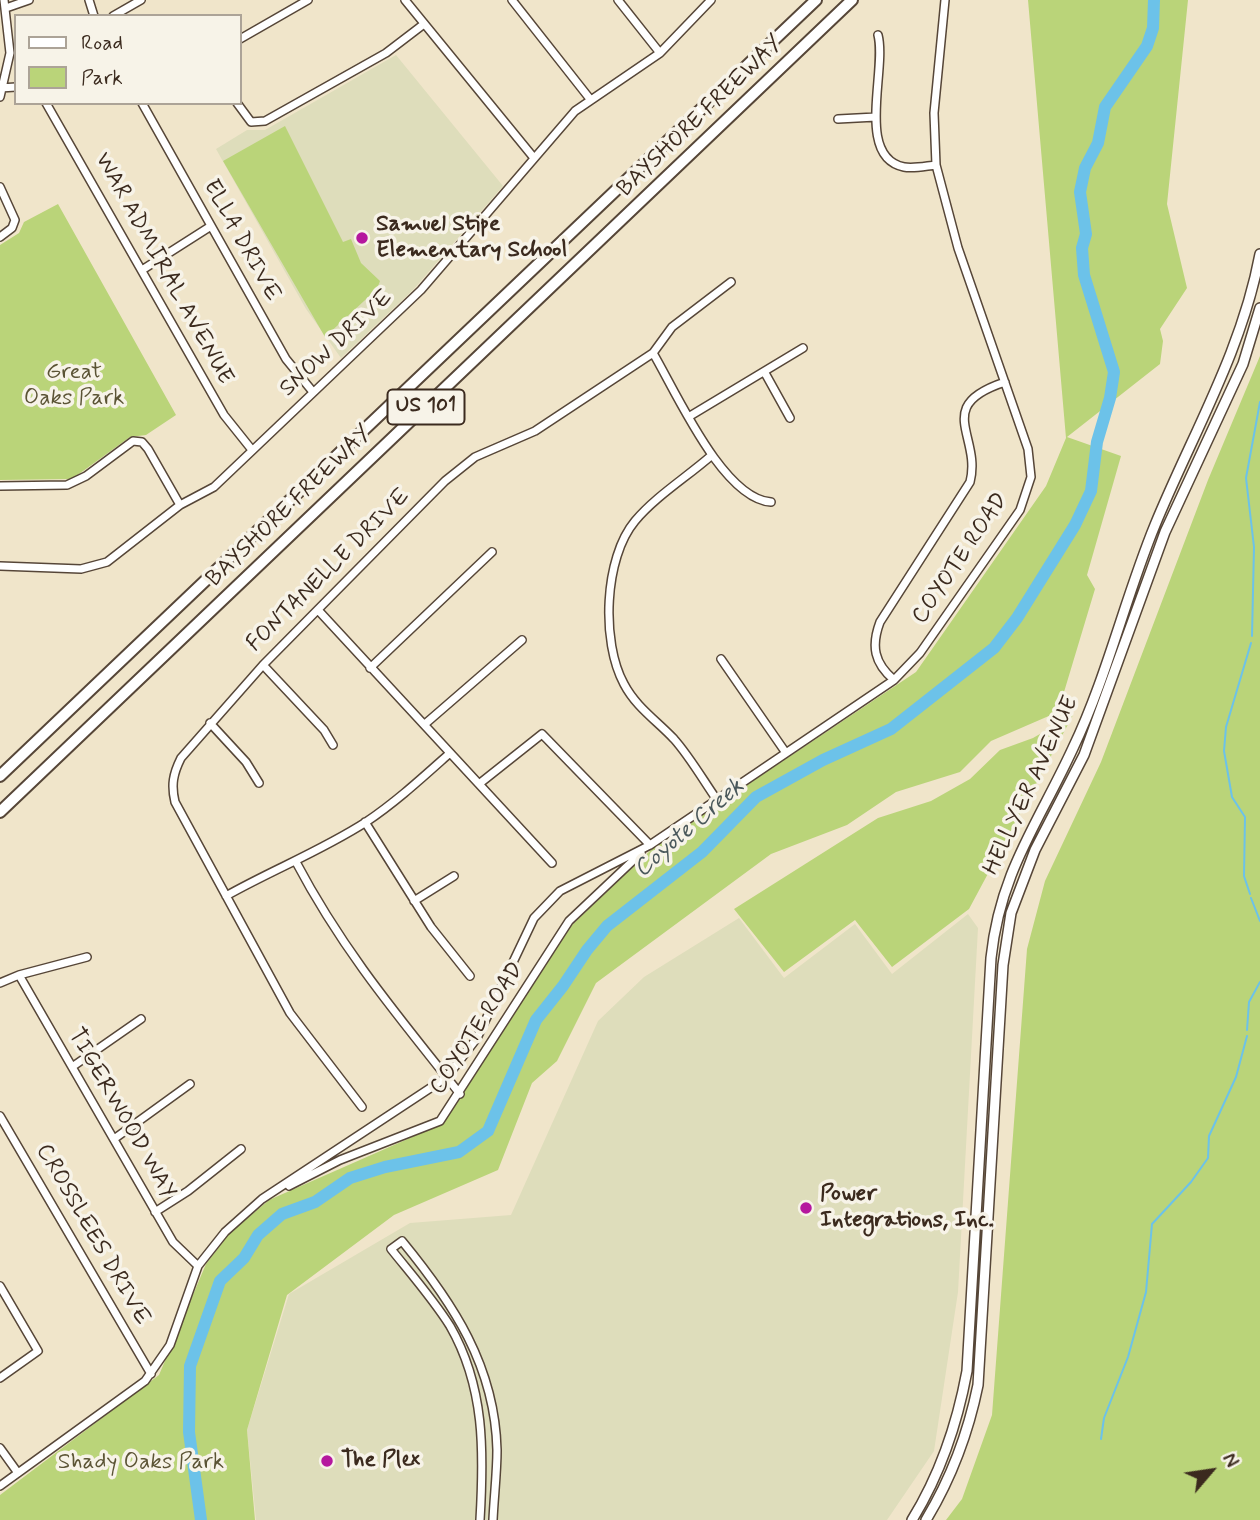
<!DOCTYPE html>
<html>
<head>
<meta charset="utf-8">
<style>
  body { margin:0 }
  #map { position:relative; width:1260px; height:1520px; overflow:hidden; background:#f0e5ca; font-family:Mynerve,sans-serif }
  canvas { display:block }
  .legend { position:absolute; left:14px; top:14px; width:228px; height:91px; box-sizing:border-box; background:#f7f3e8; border:2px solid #aca397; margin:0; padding:9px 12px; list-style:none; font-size:21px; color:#3b2a1e }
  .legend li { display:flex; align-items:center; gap:14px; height:35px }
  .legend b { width:35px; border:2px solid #aca397 }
  .north { position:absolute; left:1176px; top:1436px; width:70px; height:70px; -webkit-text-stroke:5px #f7f3e8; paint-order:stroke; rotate:61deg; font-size:19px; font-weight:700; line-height:28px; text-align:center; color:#3b2a1e }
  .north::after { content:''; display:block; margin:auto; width:24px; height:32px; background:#3b2a1e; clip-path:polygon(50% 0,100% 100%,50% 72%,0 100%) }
</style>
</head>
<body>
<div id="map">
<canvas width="1260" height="1520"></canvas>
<ul class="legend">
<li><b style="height:9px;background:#fff"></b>Road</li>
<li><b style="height:19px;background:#bad479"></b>Park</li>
</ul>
<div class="north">N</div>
</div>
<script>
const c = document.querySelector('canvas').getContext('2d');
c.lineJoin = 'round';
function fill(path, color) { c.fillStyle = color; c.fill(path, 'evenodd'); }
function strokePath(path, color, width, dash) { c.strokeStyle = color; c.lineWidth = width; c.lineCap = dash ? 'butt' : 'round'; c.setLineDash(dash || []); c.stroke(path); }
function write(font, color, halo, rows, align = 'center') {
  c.font = font + ' Mynerve,sans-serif'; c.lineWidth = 7; c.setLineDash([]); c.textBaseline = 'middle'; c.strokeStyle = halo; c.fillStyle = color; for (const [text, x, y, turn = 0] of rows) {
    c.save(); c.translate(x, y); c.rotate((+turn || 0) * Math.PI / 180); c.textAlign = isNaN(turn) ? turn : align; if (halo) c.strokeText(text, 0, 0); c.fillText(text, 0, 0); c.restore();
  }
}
fill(new Path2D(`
  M396 55 503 186 413 290 341 358 306 309 216 149 247 130H265Z
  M968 914 978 928 958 1292 934 1451 887 1520H256L247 1430 289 1294 410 1223 511 1215 598 1021 644 977 739 918 784 978 855 924 892 974Z`), '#deddbb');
fill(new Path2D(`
  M1028 0H1188L1167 204 1187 288 1160 329 1163 341 1160 364 1067 437 1121 456 1087 575 1095 589 1058 712 991 741 960 772 896 792 847 825 771 854 596 983 557 1061 532 1083 498 1170 394 1215 287 1295 247 1430 255 1520H0V1495L159 1375 206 1264 229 1234 269 1200 444 1123 572 925 653 848 916 672 1046 486 1066 438Z
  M285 126 343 242 351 239 361 263 380 281 377 289 325 337 223 161Z
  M58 204 176 415 146 435 130 437 72 479 0 480V245L19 233 24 222Z
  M1260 356V1520H946L962 1499 992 1415 1027 949 1045 881 1101 762 1208 480Z
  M1073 715 969 909 892 967 855 920 784 972 734 909 878 818 931 801 970 779 1000 750 1033 738Z`), '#bad479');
strokePath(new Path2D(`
  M1252 636 1254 547 1246 478 1260 402
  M1250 894 1244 876 1245 817 1232 797 1224 751 1226 727 1251 643
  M1251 898 1260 921
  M1247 1030 1249 1002 1260 982
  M1101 1439 1104 1418 1128 1357 1146 1292 1152 1224 1191 1182 1208 1158 1209 1136 1236 1077 1247 1036`), '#6cc2e9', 2);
strokePath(new Path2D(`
  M201 1520 189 1432 190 1366 220 1281 244 1258 258 1235 282 1214 315 1202 350 1178 385 1167 459 1152 488 1131 536 1020 563 986 587 950 607 926 702 852 756 797 823 760 891 729 994 648 1017 618 1075 525 1091 491 1097 442 1110 398 1114 372 1084 275 1082 248 1086 234 1080 192 1085 168 1098 143 1105 107 1147 46 1153 28 1154 0`), '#6cc2e9', 12);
const minor = new Path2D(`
  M89 0 94 16
  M405 0 534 158
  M512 0 590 99
  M618 0 660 53
  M6 8 29 0
  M113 16 141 0
  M878 35C887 70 855 157 904 167 913 169 926 166 936 165
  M240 39 308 0
  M0 88 16 87
  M0 97 10 53 4 0
  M46 103 224 415 252 450
  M142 103 286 359 313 392
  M237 103 251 122 265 121 386 53 424 24
  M838 119 876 117
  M0 187 15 220 12 228 0 237
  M142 270 211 226
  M653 353C676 392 723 499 771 502
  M765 373 790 418
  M690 416 803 348
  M712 455C687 477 656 496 635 521 604 558 601 642 624 684 636 707 656 720 674 739 690 757 703 780 717 800
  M0 486 67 485 86 476 133 441 142 442 148 449 180 505
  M0 566 81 569 107 562 180 505 214 487 421 290 575 111 660 53 711 0
  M318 610 552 863
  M721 659 786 753
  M263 665 324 730 333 745
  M370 668 492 552
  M894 680C874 663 871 646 880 622L970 482C982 436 932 406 1005 382
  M210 723 246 762 259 783
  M425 724 522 640
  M479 784 542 734 650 845
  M365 822 431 927 470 976
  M296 862C343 951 398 1016 460 1094
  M226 896C272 870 321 851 366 822 396 802 423 777 450 753
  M414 901 454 876
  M19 975 173 1242 198 1266
  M0 983 19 975 87 957
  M72 1067 141 1019
  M362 1107 290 1013 175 802C171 785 173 774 181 758L263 665 445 481 475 457 535 431 653 353 672 327 731 282
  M0 1116 151 1374
  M114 1139 190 1084
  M289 1186 340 1160 440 1121 569 921 641 853
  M155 1212 188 1191 241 1149
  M0 1286 38 1351 0 1378
  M0 1448 18 1473
  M0 1486 145 1381 170 1345 198 1266 225 1232 262 1199 447 1077 477 1038 534 918 560 891 650 845 894 680 920 653 1020 510 1031 477 1028 449 958 248 936 165 934 113 945 0
  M480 1520C484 1452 485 1387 450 1326 433 1299 411 1274 391 1249L402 1241C453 1303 495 1366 497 1450 497 1473 494 1497 493 1520`);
const major = new Path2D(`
  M912 1520C941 1473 957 1425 967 1371L991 958C1000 872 1038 824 1073 748 1107 677 1125 598 1155 525 1192 435 1242 351 1260 254
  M926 1520C952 1477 968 1434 978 1385L1003 965 1011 913 1035 850 1084 755 1165 532 1243 364 1260 308`);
const highway = new Path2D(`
  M0 776 816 0
  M0 812 852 0`);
strokePath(minor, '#564638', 10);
strokePath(major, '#564638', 12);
strokePath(highway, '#564638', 14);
strokePath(minor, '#fff', 7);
strokePath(major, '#fff', 9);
strokePath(highway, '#fff', 10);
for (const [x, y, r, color] of [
  [362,238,7,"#b5179e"],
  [806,1208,7,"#b5179e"],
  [327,1461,7,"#b5179e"]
]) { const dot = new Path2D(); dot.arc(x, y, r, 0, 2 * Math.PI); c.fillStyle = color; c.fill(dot); strokePath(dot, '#f7f3e8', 2.5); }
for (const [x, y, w] of [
  [426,407,77]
]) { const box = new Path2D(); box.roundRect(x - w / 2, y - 17.5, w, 35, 5); c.fillStyle = '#f7f3e8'; c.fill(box); strokePath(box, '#3b2a1e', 2); }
write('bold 21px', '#3b2a1e', null, [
  ["US 101",426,407]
]);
write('23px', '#3b2a1e', '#f7f3e8', [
  ["BAYSHORE FREEWAY",701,117,-44],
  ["ELLA DRIVE",241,241,61],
  ["WAR ADMIRAL AVENUE",163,269,61],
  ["SNOW DRIVE",337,344,-43],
  ["BAYSHORE FREEWAY",290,507,-44],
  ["COYOTE ROAD",961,559,-56],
  ["FONTANELLE DRIVE",329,571,-45],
  ["HELLYER AVENUE",1032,786,-65],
  ["COYOTE ROAD",478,1029,-57],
  ["TIGERWOOD WAY",121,1114,60],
  ["CROSSLEES DRIVE",92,1235,60]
]);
write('bold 23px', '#3b2a1e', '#f7f3e8', [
  ["Samuel Stipe",376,225],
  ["Elementary School",376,251],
  ["Power",820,1195],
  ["Integrations, Inc.",820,1221],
  ["The Plex",341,1461]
], 'left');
write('23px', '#5b5435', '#f7f3e8', [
  ["Great",74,373],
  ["Oaks Park",74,399],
  ["Shady Oaks Park",141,1463]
]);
write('italic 24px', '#4a585b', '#f7f3e8', [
  ["Coyote Creek",690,829,-41]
]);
</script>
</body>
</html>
